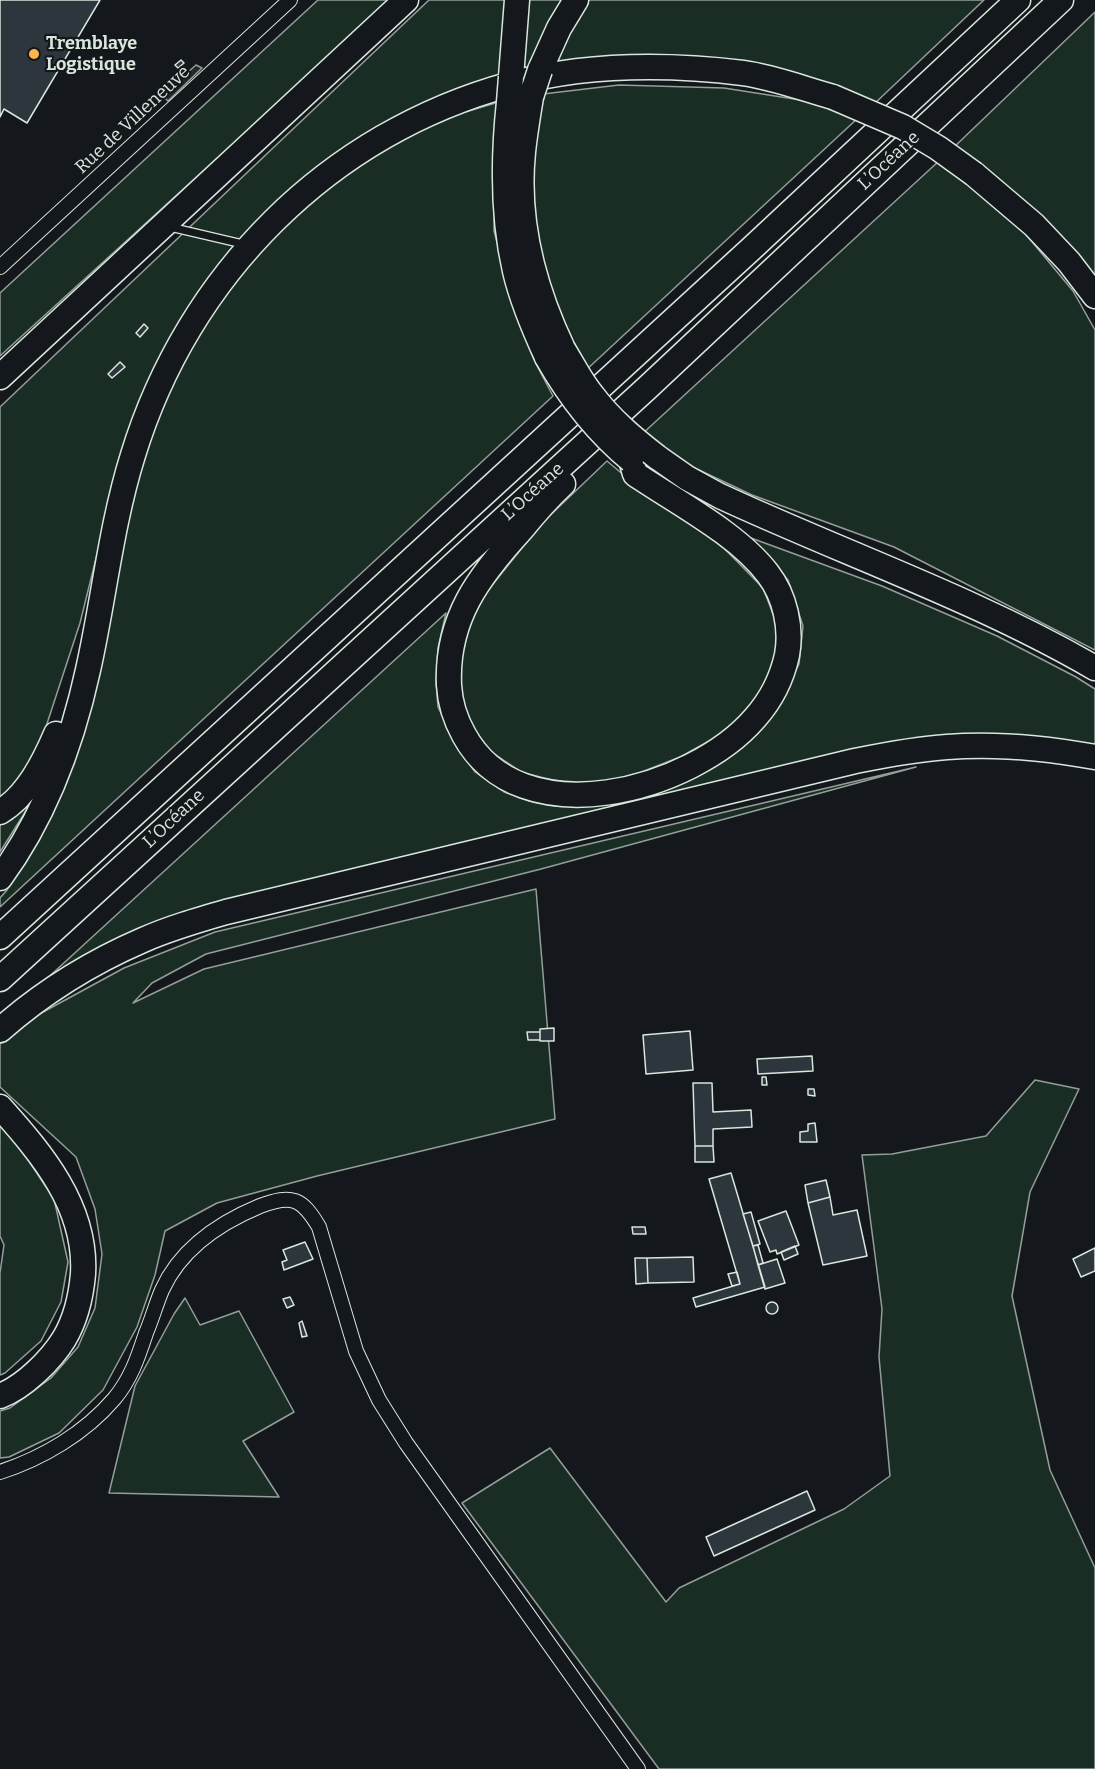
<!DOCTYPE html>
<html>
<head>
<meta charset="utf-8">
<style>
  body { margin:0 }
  canvas { display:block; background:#14181c }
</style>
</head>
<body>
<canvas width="1095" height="1769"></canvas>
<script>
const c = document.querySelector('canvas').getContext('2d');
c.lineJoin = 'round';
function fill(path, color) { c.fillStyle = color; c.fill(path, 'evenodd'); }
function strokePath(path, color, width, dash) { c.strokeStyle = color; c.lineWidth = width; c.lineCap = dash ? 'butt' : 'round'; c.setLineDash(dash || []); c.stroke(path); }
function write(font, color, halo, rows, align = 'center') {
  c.font = font + ' Bitter,serif'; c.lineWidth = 4.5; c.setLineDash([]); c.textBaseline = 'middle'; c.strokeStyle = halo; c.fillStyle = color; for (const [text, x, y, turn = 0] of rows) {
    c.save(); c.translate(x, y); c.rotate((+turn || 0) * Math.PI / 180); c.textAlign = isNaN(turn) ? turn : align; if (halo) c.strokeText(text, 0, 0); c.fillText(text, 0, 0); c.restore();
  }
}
const green = new Path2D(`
  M318 0H391L0 356V293Z
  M429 0H508L500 80 467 90 230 256 111 498 80 623 39 748 7 794 0 799V407Z
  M525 0H566L532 72 518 75Z
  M585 0H984L873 105 840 91 552 67Z
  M1095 12V276L1072 250 953 148Z
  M619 85 724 88 826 104 858 118 585 371 547 293 528 192 543 94Z
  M499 102 495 156 494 231 519 323 535 362 553 396 0 907V898L7 890 43 827 149 423 228 281 340 172 438 120Z
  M940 160 1023 231 1073 291 1095 330V650L894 547 752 495 661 452 641 435Z
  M607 461 632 482 718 542 763 588 780 632 771 674 754 704 722 734 680 757 639 773 596 784 562 782 523 773 490 751 470 723 460 695 459 669 468 631 481 599 542 523Z
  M751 538 882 586 997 636 1076 677 1095 689V748L1031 736 236 897 18 1005 446 613 438 648 436 682 438 707 456 744 475 772 504 792 529 801 556 806 593 804 697 774 746 742 776 711 799 664 803 626 788 580Z
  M916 767 541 869 206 954 152 983 133 1003 204 969 536 889 555 1119 317 1176 217 1203 165 1231 155 1275 137 1327 103 1390 59 1433 9 1457 0 1458V1411L10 1408 51 1378 78 1347 95 1308 102 1254 95 1209 76 1157 0 1087V1044L23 1023 124 968 215 932Z
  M44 782 0 852V822Z
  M1035 1080 1079 1089 1030 1192 1012 1296 1050 1470 1095 1568V1769H659L462 1503 550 1448 666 1602 679 1588 844 1509 890 1476 879 1357 882 1309 862 1155 892 1154 986 1136Z
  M0 1124 21 1149 54 1199 68 1262 61 1302 41 1341 5 1373 0 1375V1273L4 1245 0 1236Z
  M185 1298 200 1325 239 1311 294 1412 243 1441 279 1497 109 1493 135 1386 174 1314Z`);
fill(green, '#1a2d24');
strokePath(green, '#939e99', 1.5);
const parking = new Path2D(`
  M196 65 202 68 168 101 162 95Z`);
fill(parking, '#24282b');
strokePath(parking, '#939e99', 1.5);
const building = new Path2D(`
  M0 0H100L27 123 4 109 0 117Z
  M181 60 184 63 178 68 175 65Z
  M144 324 148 328 140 337 136 333Z
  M120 362 125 367 112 378 108 374Z
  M554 1028V1041H540V1029Z
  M690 1031 693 1070 646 1074 643 1035Z
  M527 1032H540V1040H528Z
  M812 1056 813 1071 758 1074 757 1059Z
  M762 1077H766L767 1085H762Z
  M693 1083H712L713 1112 751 1110 752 1127 713 1129V1146H695Z
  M808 1089H814L815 1096 808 1095Z
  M815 1123 817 1142H800V1132L808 1131V1124Z
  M695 1146H713L714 1162H695Z
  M731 1173 765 1287 696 1307 693 1298 740 1284 709 1179Z
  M826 1180 830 1197 808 1203 805 1185Z
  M830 1197 833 1215 857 1210 867 1256 823 1265 808 1203Z
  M786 1211 799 1245 777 1254 776 1250 770 1252 758 1221Z
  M751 1212 760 1244 753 1246 743 1214Z
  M632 1227H645L646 1234H633Z
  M305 1242 313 1259 284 1270 282 1262 287 1260 283 1250Z
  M758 1245 763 1263 758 1265 753 1246Z
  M795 1246 798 1254 784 1260 781 1252Z
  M1095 1248V1271L1081 1277 1073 1259Z
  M693 1257 694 1282 648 1283 647 1258Z
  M635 1258H647L648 1283 636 1284Z
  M777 1259 785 1283 765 1289 758 1265Z
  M737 1272 740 1284 732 1286 728 1274Z
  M290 1297 294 1305 287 1308 283 1299Z
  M766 1308a6 6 0 1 1 12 0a6 6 0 1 1-12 0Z
  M302 1321 307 1336 302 1337 299 1323Z
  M807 1491 815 1510 714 1556 706 1537Z`);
fill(building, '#2c363c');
strokePath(building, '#d8e6dc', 1.5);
const service = new Path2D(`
  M170 227 247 245`);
const minor = new Path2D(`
  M0 267 290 0
  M0 1472C43 1458 85 1433 114 1399 131 1379 138 1357 146 1333 152 1319 156 1304 162 1290 181 1248 219 1223 260 1206 292 1194 302 1198 319 1227L356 1351 379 1400 406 1443 638 1769`);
const motorway = new Path2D(`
  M540 70 559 28 576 0
  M511 77 517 0
  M531 97C528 115 525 133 523 152 516 220 534 288 563 349
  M509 102C503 158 502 215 515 271 522 301 534 329 547 357
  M974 174 1034 225 1069 262 1095 296
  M0 377 406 0
  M657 457 687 478 720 496C845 554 976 599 1095 668
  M563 484C548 498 534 514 521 530 479 576 446 619 449 685 450 703 455 719 464 735 520 838 692 791 755 718 771 700 782 678 787 655 792 628 785 596 768 574 738 534 676 502 635 474L631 460
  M0 812C27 796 44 762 56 734
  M0 878C44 818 72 743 88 670 104 599 111 525 133 455 188 275 328 134 511 84 585 64 668 64 743 73 773 77 804 89 833 97
  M0 937 751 249 1018 0
  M0 979 647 388 1061 0
  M0 1030C42 993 92 962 143 940 170 928 198 920 226 912L855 761C885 755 916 749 947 747 996 743 1046 748 1095 757
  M0 1107C42 1154 87 1207 83 1274 81 1297 76 1319 64 1339 51 1360 24 1387 0 1396`);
strokePath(service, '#d8e6dc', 10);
strokePath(minor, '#d8e6dc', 16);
strokePath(motorway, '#d8e6dc', 27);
strokePath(service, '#14181c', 7);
strokePath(minor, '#14181c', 14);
strokePath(motorway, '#14181c', 24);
const motorwayBridge = new Path2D(`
  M531 97 540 70
  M833 97 903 127 938 148 974 174
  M509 102 511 77
  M563 349C573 365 581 382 593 396 611 420 634 439 657 457
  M547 357C569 396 596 431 631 460`);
strokePath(motorwayBridge, '#d8e6dc', 27, []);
strokePath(motorwayBridge, '#14181c', 24);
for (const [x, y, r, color] of [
  [34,54,6,"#ffb74d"]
]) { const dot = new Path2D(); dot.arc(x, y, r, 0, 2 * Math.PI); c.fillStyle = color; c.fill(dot); strokePath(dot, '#14181c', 2); }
write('bold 18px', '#d8e6dc', '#14181c', [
  ["Tremblaye",46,44],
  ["Logistique",46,65]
], 'left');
write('18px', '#d8e6dc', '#14181c', [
  ["Rue de Villeneuve",133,120,-43],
  ["L’Océane",889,161,-43],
  ["L’Océane",533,492,-42],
  ["L’Océane",174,819,-43]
]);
</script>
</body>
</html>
